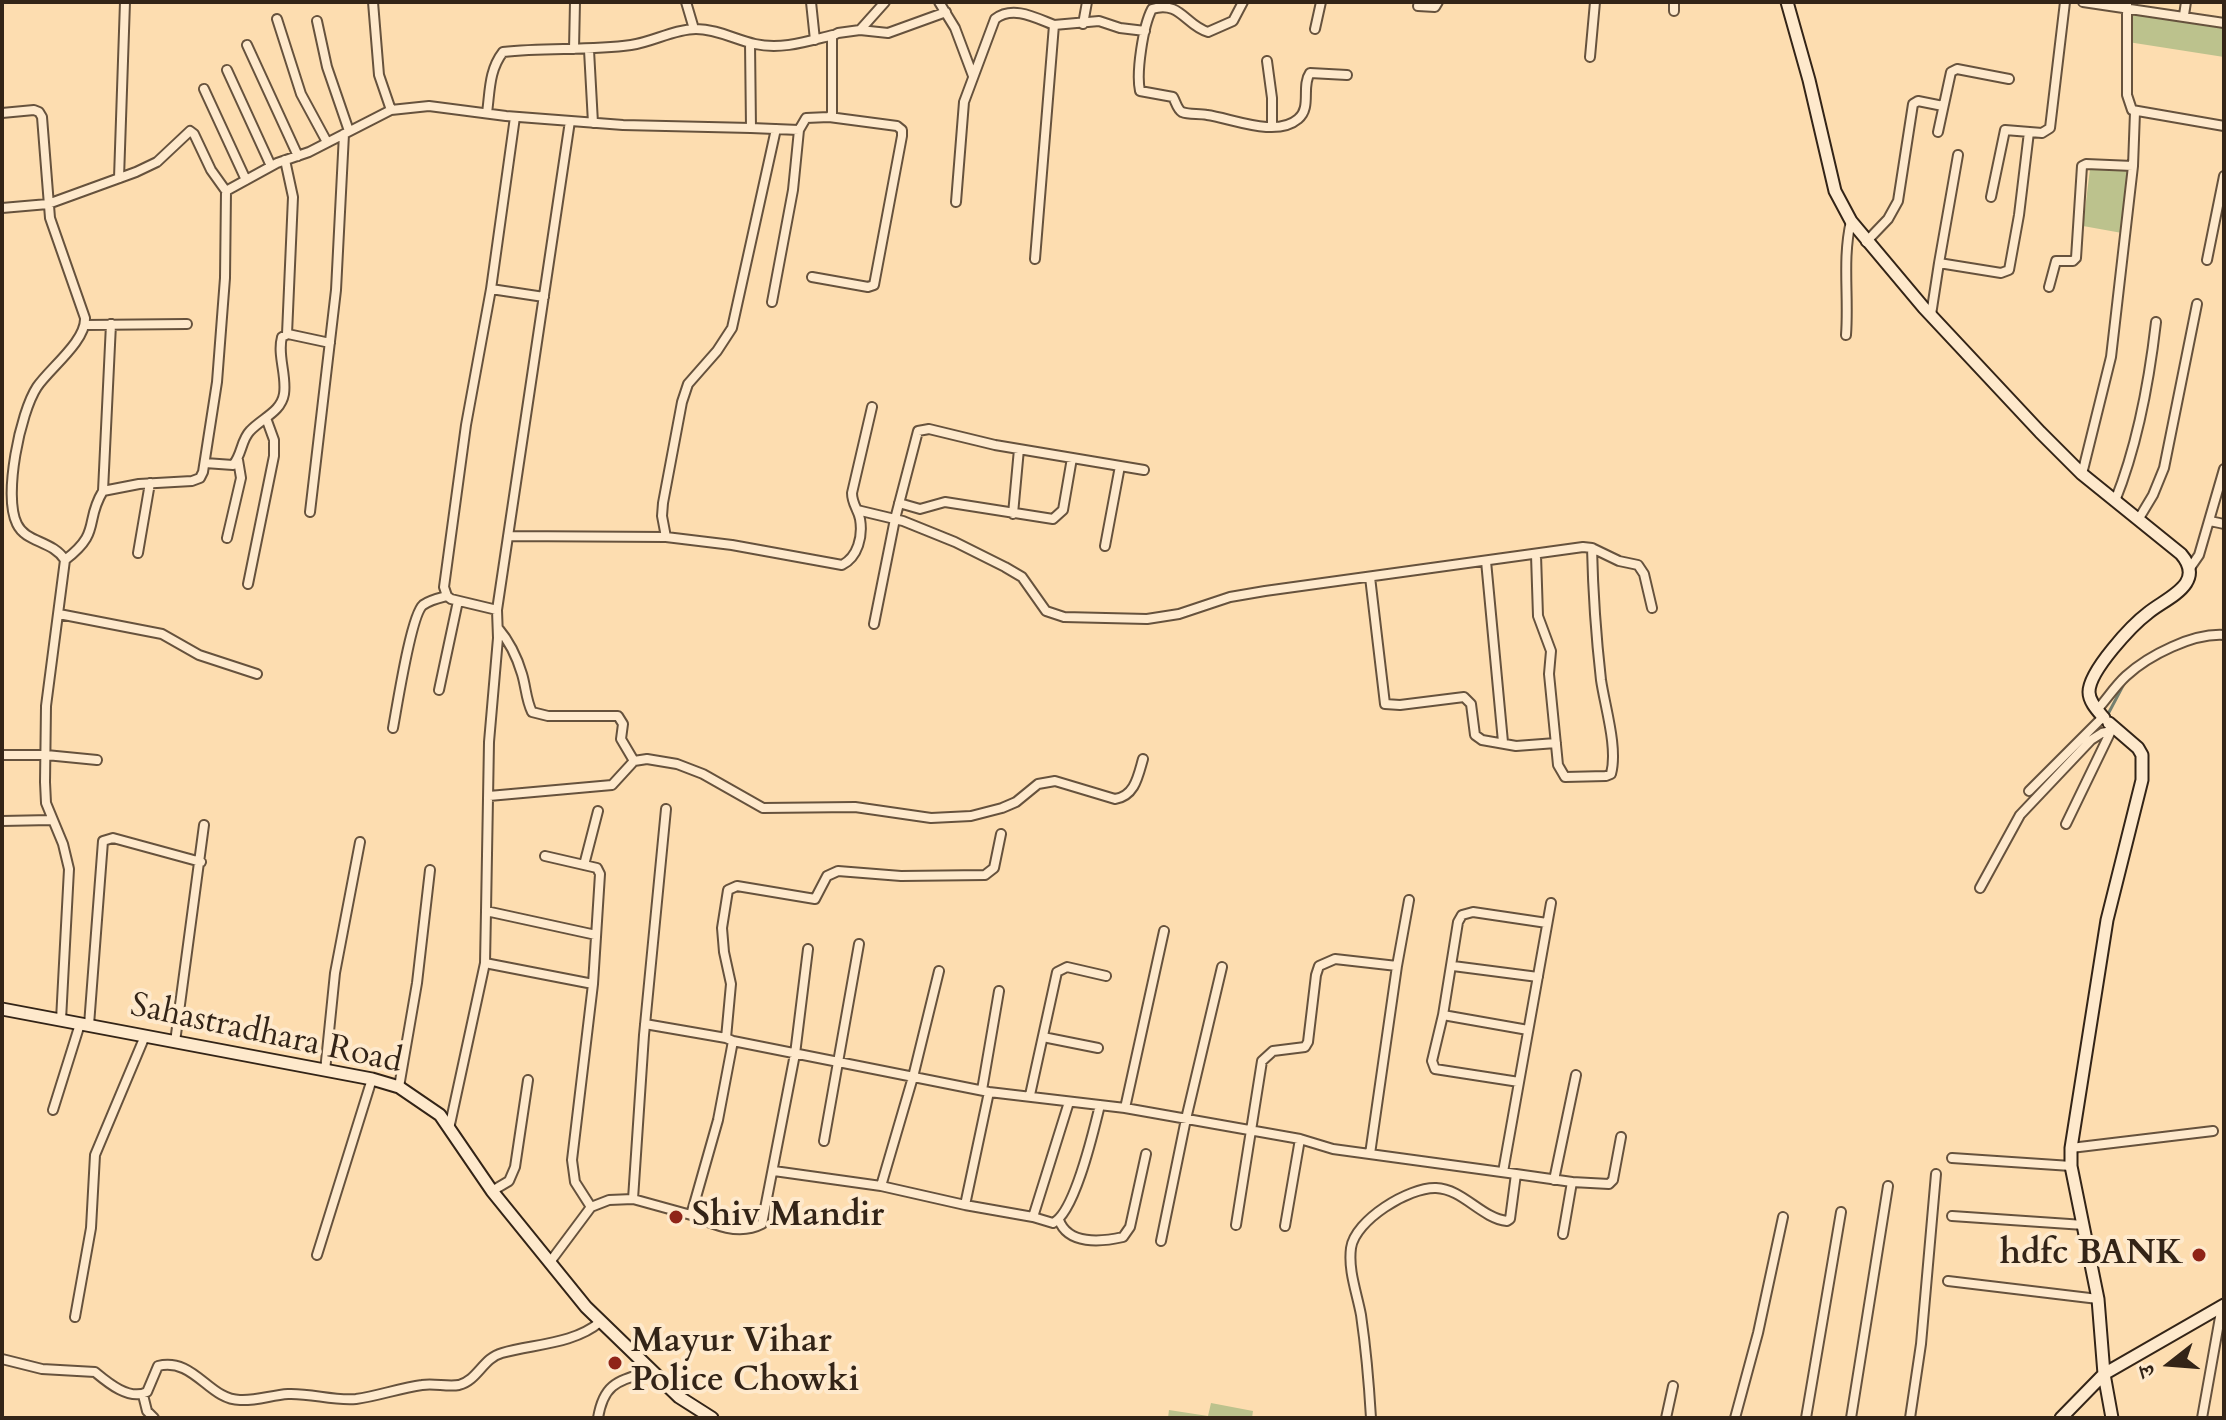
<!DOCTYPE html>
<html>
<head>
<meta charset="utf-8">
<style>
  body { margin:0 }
  #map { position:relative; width:2226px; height:1420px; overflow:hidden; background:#fdddb0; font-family:Cardo,"Noto Serif Devanagari",serif }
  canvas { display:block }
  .frame { position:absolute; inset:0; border:4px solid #332417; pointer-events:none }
  .north { position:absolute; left:2130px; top:1324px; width:80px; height:80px; -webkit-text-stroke:6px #fee9cc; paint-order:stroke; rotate:253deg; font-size:22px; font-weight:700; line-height:32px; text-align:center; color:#332417 }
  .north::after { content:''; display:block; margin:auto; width:28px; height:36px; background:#332417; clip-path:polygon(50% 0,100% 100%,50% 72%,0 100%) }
</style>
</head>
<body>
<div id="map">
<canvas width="2226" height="1420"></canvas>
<div class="frame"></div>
<div class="north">उ</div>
</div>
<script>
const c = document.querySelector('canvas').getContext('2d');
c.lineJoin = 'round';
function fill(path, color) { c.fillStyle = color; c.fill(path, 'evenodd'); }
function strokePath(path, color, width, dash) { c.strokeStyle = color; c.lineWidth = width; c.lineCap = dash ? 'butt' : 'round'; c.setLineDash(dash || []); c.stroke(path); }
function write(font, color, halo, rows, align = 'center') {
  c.font = font + ' Cardo,serif'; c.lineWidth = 8; c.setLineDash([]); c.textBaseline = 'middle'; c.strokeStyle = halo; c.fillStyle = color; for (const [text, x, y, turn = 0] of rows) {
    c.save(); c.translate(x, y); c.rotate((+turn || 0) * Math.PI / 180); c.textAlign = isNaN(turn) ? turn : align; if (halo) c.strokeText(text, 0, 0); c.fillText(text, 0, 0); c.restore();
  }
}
fill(new Path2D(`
  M2130 10 2224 23V57L2128 42Z
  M2094 167 2131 170 2122 233 2083 226 2090 169Z
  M1211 1403 1253 1411 1252 1418H1168L1169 1410 1208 1416Z`), '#bcc28d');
strokePath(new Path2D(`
  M2107 716 2126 680`), '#747f6f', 3);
const street = new Path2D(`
  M373 2 379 75 391 110
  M686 2 694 29
  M811 2 815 40
  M939 2 955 28 973 76
  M1243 2 1233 21 1208 32C1186 26 1180 0 1152 9 1143 26 1136 73 1140 91L1173 97C1176 102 1177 109 1182 112 1189 115 1200 113 1207 115 1231 118 1276 138 1298 119 1312 108 1301 86 1310 73L1347 75
  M2083 2 2224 23
  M2127 2V95L2132 110 2224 126
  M1418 6 1435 7 1438 2
  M1674 11V2
  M2184 15 2186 2
  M277 19 301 94 327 142
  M317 21 327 67 349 131
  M1083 24 1087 2
  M1315 29 1321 2
  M860 30 888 33 946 12
  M247 45 298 156
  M574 49 575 2
  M589 50 593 123
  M1590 57 1595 2
  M1267 61 1272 98V126
  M227 70 271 166
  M204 89 246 180
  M2 113 34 110 39 112 42 117 50 218 85 318C86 341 50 368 37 387 20 413 3 496 17 524 26 543 52 540 65 560L46 706 45 782 46 803 63 844 69 869 61 1020
  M487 113C490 91 489 70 503 52 546 47 588 51 631 45 653 42 674 29 696 29 717 29 736 40 755 44 782 50 808 41 833 35
  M570 121 497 610 498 638 489 742 486 911 596 935
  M751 128 799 130 806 118 829 117 832 114V36L838 33 860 30 885 2
  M1938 132 1951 72 1957 69 2009 79
  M285 160 293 197 287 334
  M119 178 125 2
  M226 191 277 163 309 152 391 110 429 106 506 116 623 125 751 128 750 43
  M1991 197 2005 130 2042 133 2050 128 2065 2
  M956 202 964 102 995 19C1013 5 1036 18 1054 25
  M2 208 48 204 136 172 157 162 190 131 194 134 211 170 226 191 225 278 217 382 203 472 200 478 192 481 139 484 103 491C84 522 102 532 65 560
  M1866 242 1888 219 1898 201 1913 104 1918 101 1943 106
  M1035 259 1054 25 1099 21 1120 28 1145 31
  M2207 260 2224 176
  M1939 263 1958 155
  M812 277 868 287 874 285 902 136V130L897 126 829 117
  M2049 287 2056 261H2073L2076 258 2082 166 2086 164 2133 166
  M491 289 544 297
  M772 302 793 190 799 130
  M1931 315 1939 263 2001 273 2009 270 2019 215 2029 132
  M85 325 187 324
  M1846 335C1849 296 1842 260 1851 221
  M205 463 233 465C242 455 241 440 250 431 262 418 281 412 284 394 287 375 277 355 282 337L288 334 330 343
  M2082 474 2111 357 2133 166 2135 112
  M103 491 111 324
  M2115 501C2138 444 2149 383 2156 322
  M899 503 920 509 945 502 1053 519 1063 510 1072 458
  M857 510 903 521 955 542 1005 567 1022 577 1046 611 1064 617 1147 619 1179 614 1230 597 1265 591 1583 547 1592 548 1619 561 1638 565 1644 574 1652 608
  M310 512 336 290 344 134
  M1013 514 1019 449
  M2138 520 2153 495 2164 468 2197 304
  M2210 521 2224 524
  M508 536 666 537 732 545 842 565C858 557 863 536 860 519 858 509 852 504 852 493L872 407
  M666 537 662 516 663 503 682 402 688 384 717 351 732 328 776 129
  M227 538 241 478 238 460
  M1105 546 1120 466
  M138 553 150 483
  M1536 555 1538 616 1551 651 1549 674 1558 765 1565 777 1606 776 1611 774C1618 748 1605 707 1601 680 1596 636 1593 592 1592 548
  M1486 561 1503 742
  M2190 568 2199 555 2224 469
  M1370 577 1385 704 1400 705 1464 697 1471 704 1475 735 1482 740 1516 746 1556 743
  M248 584 274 456V440L266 418
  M497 610 451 599 447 596 444 587 466 425 491 289 515 117
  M59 614 162 634 199 655 257 674
  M874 624 895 519 918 431 929 429 995 445 1144 470
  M498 628C509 641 517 657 522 674 526 687 526 700 532 712L548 716H618L623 724 621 739 634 761
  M439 690 458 601
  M2097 710C2107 699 2115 686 2126 676 2149 655 2193 633 2224 635
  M393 728C397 707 411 615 423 605 430 600 439 598 447 596
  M2 755H46L97 760
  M2029 791 2103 717
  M489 796 612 785 634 761 647 759 677 764 703 774 763 808 855 807 931 818 971 816 1002 808 1016 802 1038 784 1055 781 1115 799C1135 796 1138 776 1143 759
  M2 821 51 820
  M2066 824 2111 731
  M545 856 597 868 600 874 593 984 572 1160 575 1182 591 1207 609 1200 633 1199 644 1035 666 809
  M584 865 598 811
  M1980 888 2020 815 2091 740 2102 733 2111 731
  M485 963 486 911
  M1397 966 1409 900
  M1453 966 1538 977
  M939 971 913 1077 881 1186 965 1205
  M1443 1015 1432 1061 1435 1069 1519 1082
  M645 1024 726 1038
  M89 1025 103 841 113 838 201 862
  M1528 1030 1443 1015 1458 922 1462 915 1473 912 1547 923
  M1043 1037 1098 1048
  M733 1041 989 1092 1125 1108 1300 1139 1333 1149 1516 1174 1510 1219 1507 1221C1481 1218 1463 1189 1436 1188 1409 1187 1355 1220 1351 1248 1348 1271 1357 1293 1361 1315 1366 1349 1369 1384 1371 1418
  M175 1042 204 825
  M325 1071 335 973 360 842
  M399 1087 417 983 430 870
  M982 1090 999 991
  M989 1092 965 1205 1033 1217
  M1030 1095 1057 972 1067 967 1106 976
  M1069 1102 1033 1217 1053 1223C1075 1213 1094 1129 1100 1105
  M1125 1108 1164 931
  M53 1110 80 1024
  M449 1129 485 963 593 984
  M824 1141 859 944
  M2071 1148 2213 1131
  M1952 1158 2071 1166
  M774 1171 881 1186
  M1503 1172 1551 903
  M1516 1174 1572 1182 1609 1184 1613 1180 1621 1137
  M1554 1180 1576 1075
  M492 1191 509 1181 515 1167 528 1080
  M633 1199 691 1215 718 1120 733 1041 726 1038 731 984 724 952 722 928 728 890 737 886 815 899 827 876 838 871 901 876 985 875 994 868 1001 834
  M691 1215C714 1225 739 1236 762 1224L795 1054 808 949
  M1952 1216 2084 1225
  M1059 1220C1068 1245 1101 1242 1123 1237L1130 1227 1146 1154
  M1236 1225 1262 1061 1273 1051 1305 1047 1308 1042 1316 975 1319 966 1335 959 1397 966 1370 1154
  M1285 1226 1300 1139
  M1563 1234 1572 1182
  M1161 1241 1186 1119 1222 967
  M317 1255 372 1079
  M550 1262 591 1207
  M1948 1281 2098 1299
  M75 1317 91 1228 95 1155 145 1036
  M2 1359 42 1369 95 1372C107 1382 129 1401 147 1392L158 1366C194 1357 209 1400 240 1400 256 1401 272 1395 288 1394 311 1393 333 1401 356 1399 378 1396 400 1388 422 1385 434 1383 447 1387 459 1385 478 1380 483 1358 502 1353 534 1344 574 1344 600 1322
  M143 1395 147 1411 154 1418
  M598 1418C604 1382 619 1381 651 1371
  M1666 1418 1673 1386
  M1735 1418 1758 1333 1783 1217
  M1806 1418 1841 1212
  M1851 1418 1888 1186
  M1910 1418 1921 1344 1936 1174
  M2202 1418 2222 1306`);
const secondary = new Path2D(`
  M1787 2 1809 80 1835 191 1851 221 1924 308 2040 432 2082 474 2181 554C2207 584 2166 598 2148 613 2132 625 2089 671 2089 692 2089 702 2098 711 2104 718
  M2109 723 2138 748 2142 755V780L2107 920 2071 1148V1166L2098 1299 2104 1374 2112 1418
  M2 1009 372 1079 399 1087 440 1115 492 1191 586 1307 679 1397 712 1418
  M2061 1418 2104 1374 2224 1305`);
strokePath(street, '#66523d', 12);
strokePath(secondary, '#332417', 15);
strokePath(street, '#fee9cc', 8);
strokePath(secondary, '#fee9cc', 11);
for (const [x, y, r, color] of [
  [676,1217,8,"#8f2418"],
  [2199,1255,8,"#8f2418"],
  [615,1363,8,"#8f2418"]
]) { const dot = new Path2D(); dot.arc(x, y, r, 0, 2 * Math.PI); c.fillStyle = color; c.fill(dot); strokePath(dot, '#fee9cc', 3); }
write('34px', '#332417', '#fee9cc', [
  ["Sahastradhara Road",266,1035,12]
]);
write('bold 34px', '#332417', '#fee9cc', [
  ["Shiv Mandir",692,1217],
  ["hdfc BANK",2183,1255,"right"],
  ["Mayur Vihar",631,1343],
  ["Police Chowki",631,1382]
], 'left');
</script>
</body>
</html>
